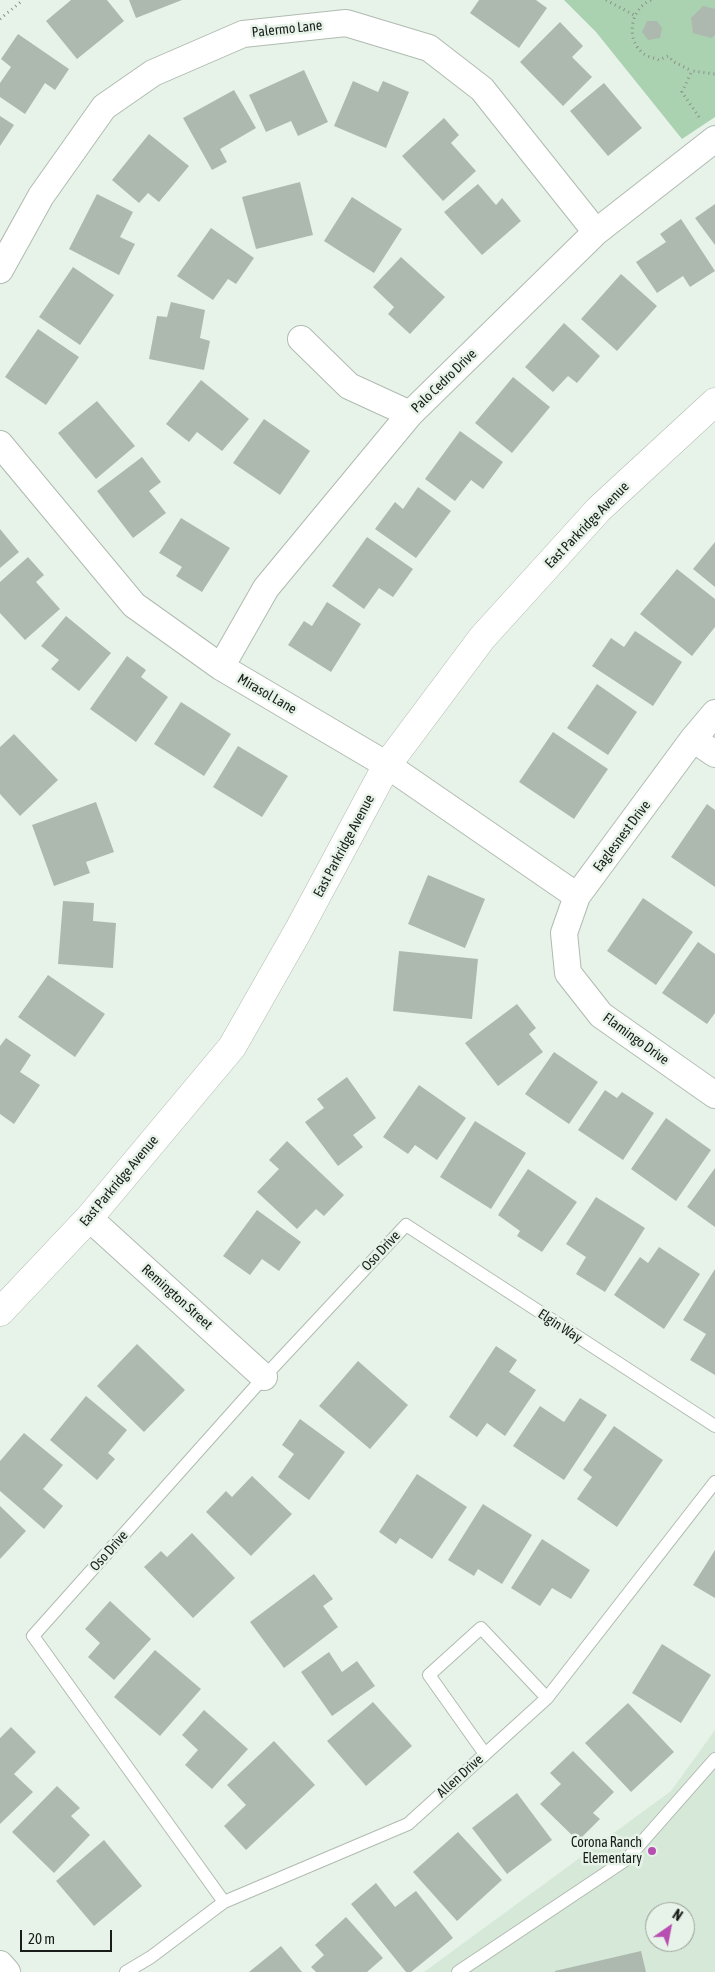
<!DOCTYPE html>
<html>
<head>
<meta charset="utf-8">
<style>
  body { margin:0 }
  #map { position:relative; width:715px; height:1972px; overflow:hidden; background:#e7f3e8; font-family:"Asap Condensed",sans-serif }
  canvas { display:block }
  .north { position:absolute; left:645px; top:1902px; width:50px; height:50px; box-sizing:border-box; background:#e7f3e8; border:1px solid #959d95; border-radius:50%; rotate:33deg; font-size:14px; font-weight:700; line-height:20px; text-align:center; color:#191d19 }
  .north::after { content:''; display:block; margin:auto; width:18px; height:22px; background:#b74fb2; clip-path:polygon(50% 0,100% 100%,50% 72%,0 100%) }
  .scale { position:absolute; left:20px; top:1930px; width:92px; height:22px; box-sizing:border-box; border:2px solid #191d19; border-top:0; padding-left:6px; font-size:15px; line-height:18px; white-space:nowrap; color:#191d19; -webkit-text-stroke:4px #e7f3e8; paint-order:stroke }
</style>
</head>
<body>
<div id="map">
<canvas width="715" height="1972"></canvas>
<div class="north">N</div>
<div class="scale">20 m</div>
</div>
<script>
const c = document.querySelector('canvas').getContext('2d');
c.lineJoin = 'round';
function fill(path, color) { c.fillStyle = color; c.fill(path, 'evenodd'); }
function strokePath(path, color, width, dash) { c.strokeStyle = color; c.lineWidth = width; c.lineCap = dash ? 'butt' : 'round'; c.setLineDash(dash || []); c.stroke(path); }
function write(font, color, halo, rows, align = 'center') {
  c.font = font + ' "Asap Condensed",sans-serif'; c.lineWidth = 5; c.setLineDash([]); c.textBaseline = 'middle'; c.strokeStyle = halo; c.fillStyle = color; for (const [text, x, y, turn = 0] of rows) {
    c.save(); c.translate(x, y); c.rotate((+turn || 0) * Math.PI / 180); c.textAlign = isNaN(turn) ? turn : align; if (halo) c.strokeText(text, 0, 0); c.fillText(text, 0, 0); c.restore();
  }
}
fill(new Path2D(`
  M715 1730V1972H424L671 1791ZM655 1912H685V1942H655Z`), '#d6e8d8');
fill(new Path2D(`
  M564 0H715V117L682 139 596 32Z`), '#aad1b0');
fill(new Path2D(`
  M71 0H107L124 21 77 59 46 21Z
  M129 0H182L136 18Z
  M479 0H536L547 8 519 48 470 13Z
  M703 6 715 9V35L711 38 693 33 691 18Z
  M647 21H657L662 28 660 38 648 40 642 32Z
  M560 22 583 46 572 57 592 77 563 106 520 62Z
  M18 34 69 69 55 90 45 83 25 114 0 97V83L11 67 1 59Z
  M304 70 328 122 298 136 291 121 266 132 249 95Z
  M353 81 378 92 383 81 409 92 386 148 334 126Z
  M604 83 642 128 608 156 570 111Z
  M234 90 256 128 220 149 227 162 212 170 183 118Z
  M0 116 14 125 0 146Z
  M444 118 459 135 451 143 476 171 443 201 402 156Z
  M149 134 189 166 159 202 148 193 139 203 112 180Z
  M300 182 313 235 256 249 242 197Z
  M478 184 496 205 502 198 521 221 482 255 444 212Z
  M97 194 133 212 120 237 135 244 119 275 69 249Z
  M352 197 402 229 374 273 324 241Z
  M715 204V245L695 218Z
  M681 219 715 271 690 287 683 276 657 293 636 262 666 242 660 234Z
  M211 228 254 258 236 284 228 279 213 300 177 276Z
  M401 257 445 297 410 334 388 314 394 307 373 287Z
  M73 267 114 295 80 345 39 317Z
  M621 274 657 306 617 351 581 319Z
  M171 302 205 310 200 338 210 341 204 370 149 359 157 316 167 317Z
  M564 323 600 356 577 383 568 376 553 392 525 367Z
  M38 329 79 357 46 405 5 377Z
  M513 377 550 407 512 453 475 423Z
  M201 380 249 419 222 451 197 432 189 442 166 424Z
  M97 401 135 446 96 479 58 433Z
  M264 419 310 451 280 495 233 463Z
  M460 431 503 462 483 489 471 480 455 501 425 479Z
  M142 457 161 482 149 491 166 513 133 538 97 491Z
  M418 487 451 511 416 558 375 529 395 502 403 509Z
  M181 518 230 548 202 592 176 576 182 567 159 553Z
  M0 529 19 552 0 568Z
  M367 537 413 569 393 597 379 588 364 609 332 586Z
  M715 542V587L693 569Z
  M28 557 44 575 36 582 60 609 25 640 0 613V582Z
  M677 569 715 599V627L692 656 640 614Z
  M327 602 361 624 331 672 288 645 304 621 312 626Z
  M66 616 111 653 79 691 51 669 59 660 41 646Z
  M635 631 682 662 653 706 592 666 611 638 624 647Z
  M127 656 146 670 141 677 168 697 136 742 90 709Z
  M597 684 637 712 608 755 567 728Z
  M181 702 231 734 204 776 154 744Z
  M553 732 608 769 574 819 519 782Z
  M14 734 58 780 20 816 0 794V747Z
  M238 746 288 776 262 817 213 787Z
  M96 802 114 852 86 862 90 873 54 886 32 825Z
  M707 804 715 810V887L671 857Z
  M428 875 485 899 465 948 408 924Z
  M643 898 693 932 656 985 607 951Z
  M63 901 94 903 93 921 116 923 113 968 58 964Z
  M698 942 715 954V1013L707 1024 662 993Z
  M399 951 478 959 472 1019 393 1011Z
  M48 975 105 1014 75 1057 18 1017Z
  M517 1004 536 1028 529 1034 543 1052 498 1086 465 1043Z
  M6 1038 31 1055 20 1072 40 1085 14 1124 0 1114V1046Z
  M554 1052 598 1082 569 1124 525 1094Z
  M347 1077 376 1118 353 1135 363 1147 338 1166 305 1122 324 1108 317 1099Z
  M419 1085 466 1118 437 1160 415 1145 408 1154 383 1137Z
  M605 1090 617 1098 622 1092 654 1113 623 1160 578 1130Z
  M666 1118 711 1150 676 1201 631 1169Z
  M475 1121 526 1153 491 1209 440 1177Z
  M287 1141 344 1195 324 1216 316 1209 297 1229 257 1192 279 1169 269 1160Z
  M715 1168V1227L687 1207Z
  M528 1169 577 1202 542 1252 517 1236 520 1231 498 1215Z
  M596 1197 645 1228 605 1292 576 1274 586 1257 566 1244Z
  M257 1210 301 1242 279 1271 262 1259 250 1275 223 1256Z
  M659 1247 700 1274 664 1329 614 1295 640 1257 648 1263Z
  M715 1269V1375L690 1360 706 1334 683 1320Z
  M137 1344 185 1390 144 1432 97 1386Z
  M496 1346 517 1360 509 1372 536 1390 505 1436 487 1423 477 1437 449 1417Z
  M358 1361 408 1405 370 1449 319 1406Z
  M86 1396 127 1430 108 1453 115 1459 97 1480 50 1440Z
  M580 1398 607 1415 564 1480 513 1446 540 1406 564 1422Z
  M300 1419 345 1452 309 1500 278 1477 294 1454 282 1445Z
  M614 1426 663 1460 617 1527 577 1499 592 1477 583 1470Z
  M24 1433 63 1465 43 1489 63 1506 44 1529 0 1491V1461Z
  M417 1474 467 1507 432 1559 400 1538 396 1544 379 1532Z
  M252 1476 292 1514 251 1556 206 1512 226 1491 232 1497Z
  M483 1504 532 1535 502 1584 478 1569 474 1576 448 1560Z
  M0 1506 26 1531 0 1559Z
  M192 1533 235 1578 193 1618 144 1567 161 1551 167 1557Z
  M542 1539 590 1570 571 1599 552 1588 540 1606 511 1588Z
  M715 1550V1598L693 1585Z
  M314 1574 333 1599 323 1606 338 1627 284 1668 250 1622Z
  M110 1601 151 1639 114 1680 88 1657 100 1643 85 1629Z
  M662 1644 711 1675 681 1723 632 1693Z
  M155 1650 201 1689 160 1736 114 1697Z
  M329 1652 342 1672 357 1661 375 1686 332 1716 301 1672Z
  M373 1702 412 1746 366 1786 327 1741Z
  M628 1703 674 1752 631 1792 585 1743Z
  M204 1710 248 1749 212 1789 185 1765 198 1750 182 1735Z
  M11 1727 36 1752 14 1774 33 1792 0 1824V1738Z
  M274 1741 315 1785 246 1850 224 1826 246 1805 227 1785Z
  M573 1751 614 1792 593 1813 600 1819 578 1841 540 1804 561 1784 550 1773Z
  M57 1786 80 1808 71 1816 90 1835 54 1873 12 1832Z
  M517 1793 552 1840 507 1874 472 1828Z
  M458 1832 502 1880 457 1921 413 1872Z
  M104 1840 142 1886 94 1926 56 1881Z
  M376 1883 395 1907 416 1891 453 1938 411 1972H406L351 1904Z
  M346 1917 383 1958 367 1972H316L311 1967 324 1955 315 1945Z
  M281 1946 302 1972H249Z
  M641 1951 646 1972H555V1971Z`), '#adb9af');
const service = new Path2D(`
  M485 1754 429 1675 481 1628 547 1698
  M224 1902 33 1636 264 1377 406 1225 715 1426
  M126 1972 151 1957 224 1902 408 1824 547 1698 715 1482
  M458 1972 627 1859 715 1759`);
const minor = new Path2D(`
  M0 270 41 196 104 107 153 73 243 34 346 23 429 48 482 89 596 232
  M301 339 349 386 410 414
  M0 444 134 605 221 667 387 765 577 896
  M221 667 266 588 410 414 596 232 715 139
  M715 713 693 739 577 896 564 933 568 973 601 1015 715 1095
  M693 739 715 754
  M89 1218 264 1377
  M0 1964 7 1972`);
const secondary = new Path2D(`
  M0 1312 89 1218 232 1047 298 931 387 765 482 638 599 509 715 402`);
strokePath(service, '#b0bbb1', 14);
strokePath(minor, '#b0bbb1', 28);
strokePath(secondary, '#b0bbb1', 29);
strokePath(new Path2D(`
  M606 0 634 15
  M651 0C630 9 625 40 644 54 648 57 654 58 659 60L668 56 674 62 692 71
  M0 19 23 0
  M699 117 682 92 692 71 715 74`), '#89928a', 3, [1, 4]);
strokePath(service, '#fff', 12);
strokePath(minor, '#fff', 26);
strokePath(secondary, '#fff', 28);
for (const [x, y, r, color] of [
  [652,1851,5,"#b74fb2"]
]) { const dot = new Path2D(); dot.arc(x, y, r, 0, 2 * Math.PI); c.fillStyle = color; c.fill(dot); strokePath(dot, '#e7f3e8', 2); }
write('14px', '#191d19', '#e7f3e8', [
  ["Palermo Lane",287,29,-6],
  ["Palo Cedro Drive",444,381,-44],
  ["East Parkridge Avenue",587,525,-46],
  ["Mirasol Lane",267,694,30],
  ["Eaglesnest Drive",622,836,-53],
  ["East Parkridge Avenue",344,846,-62],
  ["Flamingo Drive",636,1039,36],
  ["East Parkridge Avenue",119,1181,-50],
  ["Oso Drive",381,1251,-47],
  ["Remington Street",177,1297,42],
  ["Elgin Way",560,1326,33],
  ["Oso Drive",109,1551,-48],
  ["Allen Drive",460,1776,-42]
]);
write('14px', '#191d19', '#e7f3e8', [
  ["Corona Ranch",642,1843],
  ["Elementary",642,1859]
], 'right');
</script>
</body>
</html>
